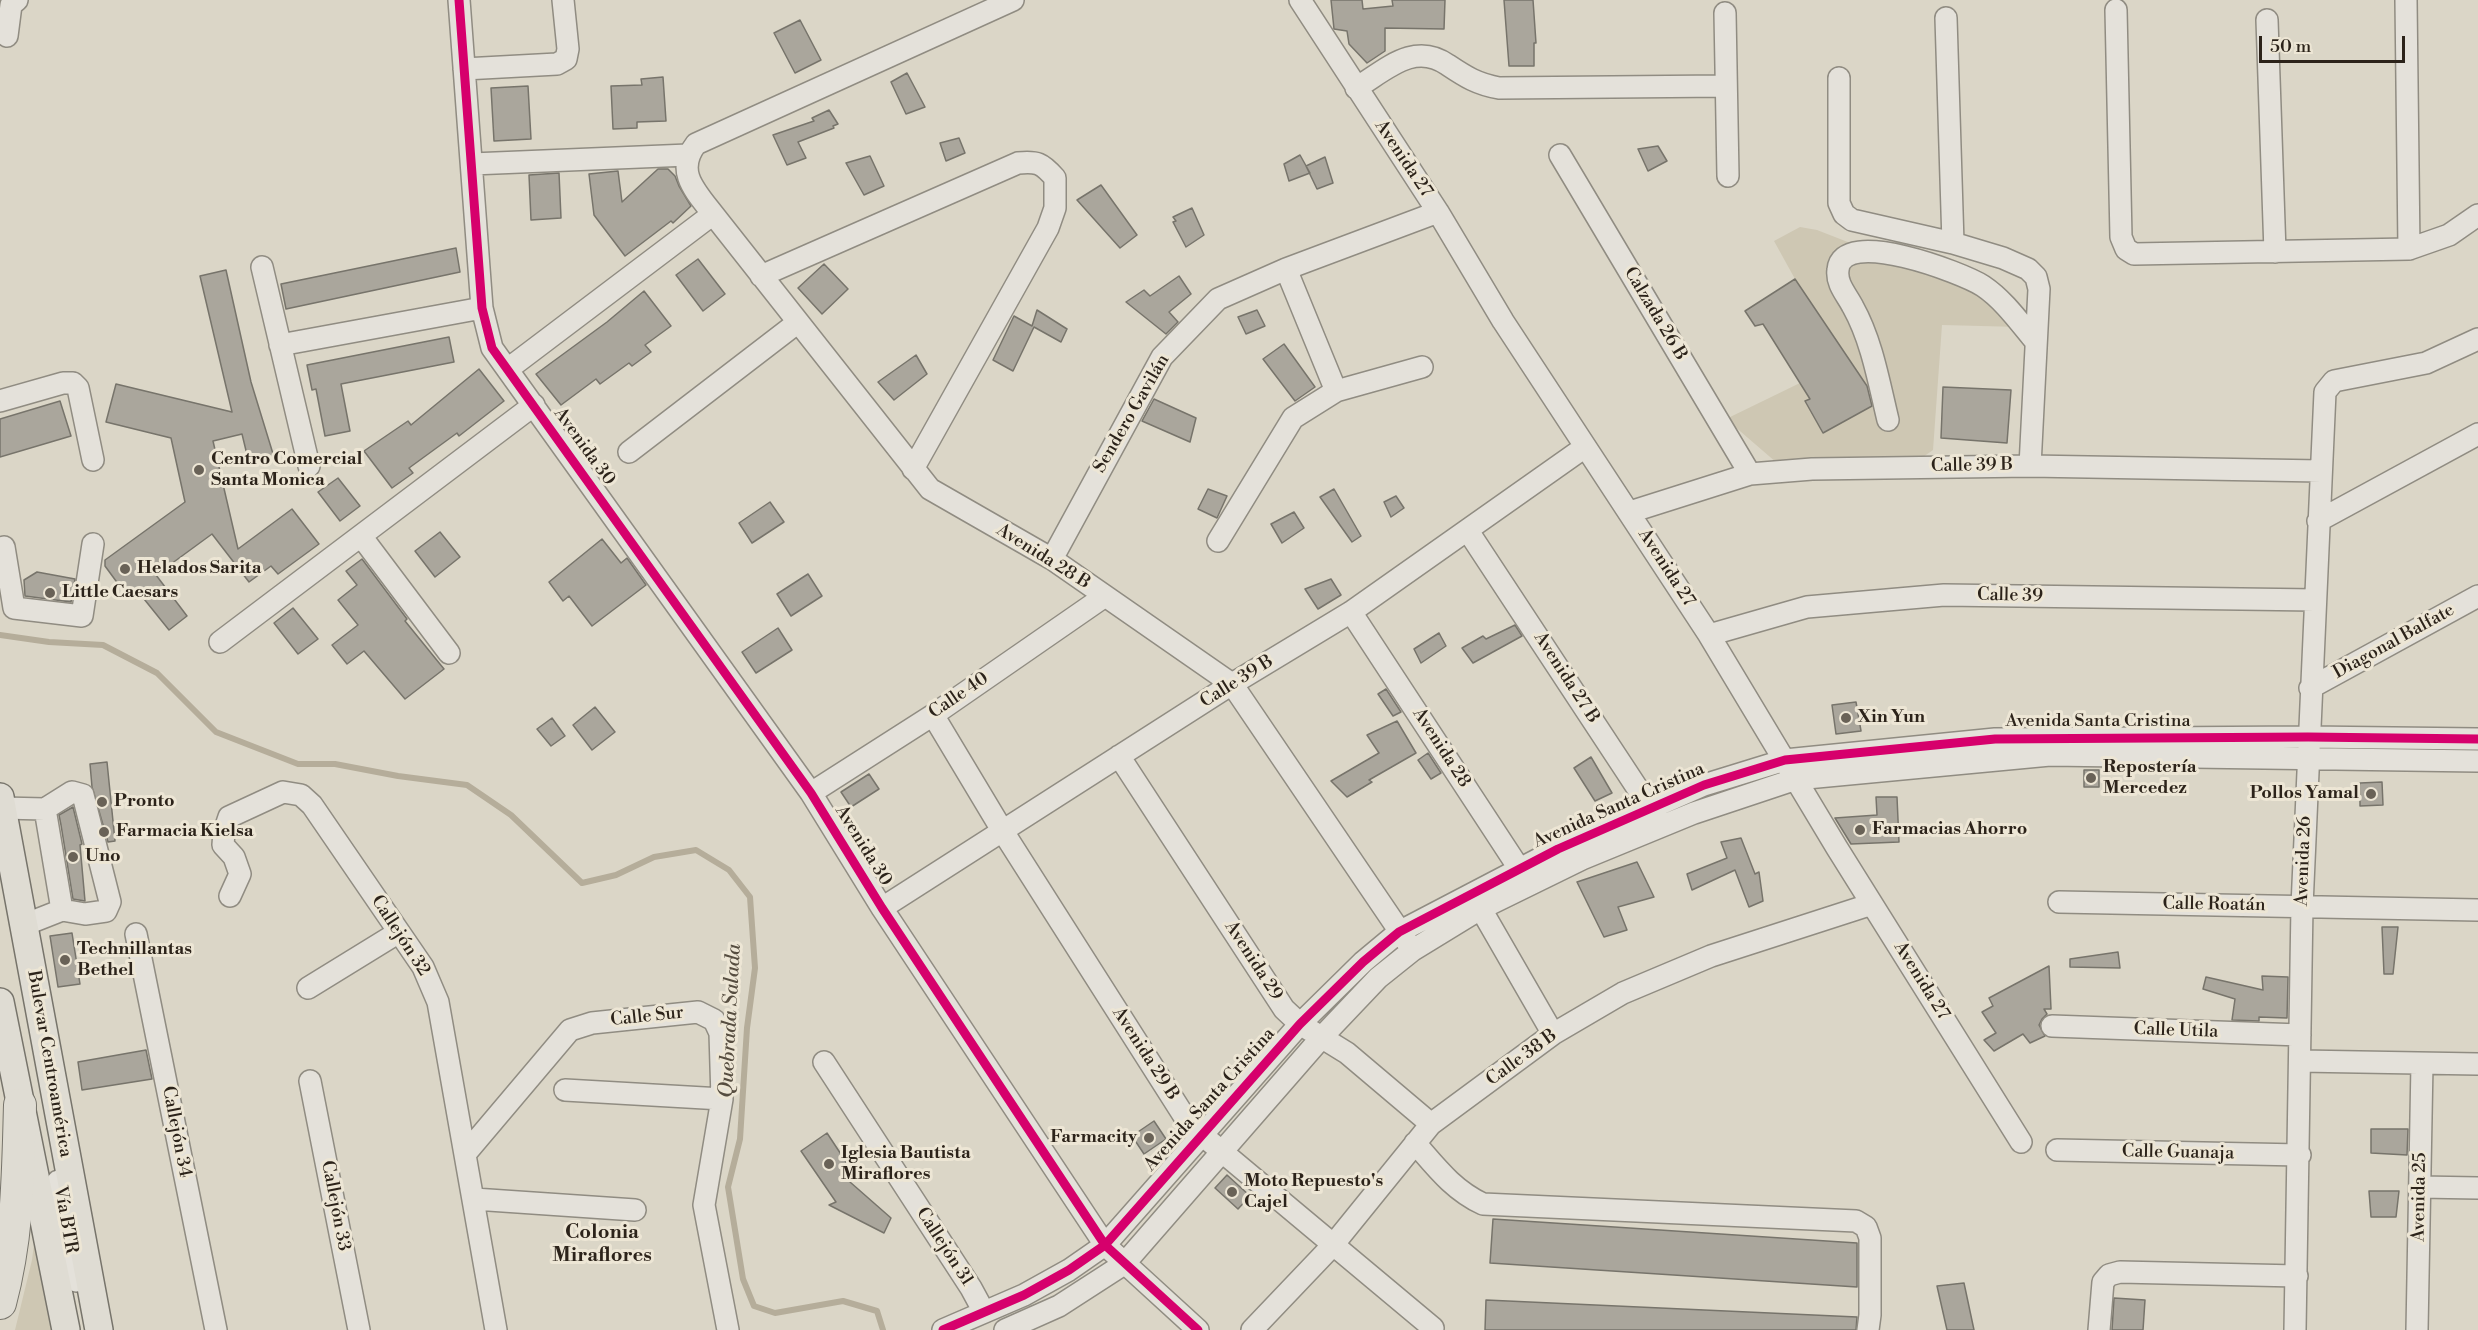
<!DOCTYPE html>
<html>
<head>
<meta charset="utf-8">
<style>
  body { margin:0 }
  #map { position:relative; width:2478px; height:1330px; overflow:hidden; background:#dbd6c7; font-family:"Libre Bodoni",serif }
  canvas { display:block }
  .scale { position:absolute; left:2259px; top:36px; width:146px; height:27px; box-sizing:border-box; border:3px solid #2c231a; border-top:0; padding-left:8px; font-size:18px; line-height:21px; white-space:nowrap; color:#2c231a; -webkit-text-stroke:4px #ede6d5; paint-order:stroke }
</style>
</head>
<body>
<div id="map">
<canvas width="2478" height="1330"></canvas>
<div class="scale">50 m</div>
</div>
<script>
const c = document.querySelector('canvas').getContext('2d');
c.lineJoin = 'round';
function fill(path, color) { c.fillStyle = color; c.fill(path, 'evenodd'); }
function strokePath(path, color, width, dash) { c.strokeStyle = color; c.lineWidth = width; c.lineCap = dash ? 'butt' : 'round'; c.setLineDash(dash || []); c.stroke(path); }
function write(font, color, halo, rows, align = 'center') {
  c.font = font + ' "Libre Bodoni",serif'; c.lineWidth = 6; c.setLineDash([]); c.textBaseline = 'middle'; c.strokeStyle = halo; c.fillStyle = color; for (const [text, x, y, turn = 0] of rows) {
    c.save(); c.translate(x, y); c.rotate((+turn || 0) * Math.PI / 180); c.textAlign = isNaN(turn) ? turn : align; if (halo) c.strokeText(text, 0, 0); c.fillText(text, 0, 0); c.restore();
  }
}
fill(new Path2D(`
  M1800 227 1817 230 1858 246 1934 257 2020 327 1942 325 1933 450 1923 457 1777 463 1726 419 1800 383 1810 399 1805 402 1823 432 1878 403 1795 279 1774 241Z
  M34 1244 51 1330H15L32 1260Z`), '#cec7b3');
strokePath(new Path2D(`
  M0 635 49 642 103 645 157 673 216 732 298 764H335L398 776 467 785 511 815 582 883 616 875 654 857 696 850 729 870 750 897 755 968 747 1028 740 1139 728 1187 743 1279 754 1306 775 1313 843 1301 877 1311 883 1330`), '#b5ad9a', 6);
const building = new Path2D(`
  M1331 0H1362L1363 9 1393 6 1392 0H1445L1444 29 1385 28V51L1367 63 1349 44 1347 31 1334 29Z
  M1504 0H1533L1536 43H1534V66H1509Z
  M800 20 821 60 795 73 774 33Z
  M907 73 925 107 906 114 891 82Z
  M663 77 666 121 637 122V128L613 129 611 86 642 85 641 79Z
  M528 86 531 139 494 141 491 88Z
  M829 110 838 124 833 126 834 128 798 142 806 158 787 165 773 135 814 121 812 118Z
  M959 138 965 153 946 161 940 143Z
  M1658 146 1667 161 1648 171 1638 149Z
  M1300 155 1310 173 1289 181 1284 164Z
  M870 156 884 186 864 195 846 163Z
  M1325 157 1333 183 1317 189 1306 166Z
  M658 169H668L675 176 679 186 691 206 673 223 671 221 625 256 594 215 589 174 618 171 622 202Z
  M559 173 561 218 531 220 529 175Z
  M1101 185 1137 235 1120 248 1077 200Z
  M1192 208 1204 235 1186 247 1173 222 1176 221 1173 217Z
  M456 248 460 272 286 309 281 284Z
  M698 259 725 294 703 311 676 275Z
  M824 264 848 289 822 314 798 288Z
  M226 270 251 382 274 457 249 463 242 434 213 441 238 549 292 509 319 544 278 574 271 566 249 582 212 534 156 575 187 616 169 630 136 589 127 596 105 566V560L185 502 171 438 106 422 116 384 232 412 200 276Z
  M1179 276 1191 294 1169 312 1178 322 1166 334 1126 302 1144 290 1150 296Z
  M1795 279 1867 386 1872 406 1823 433 1805 401 1810 399 1763 324 1755 326 1745 311Z
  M644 291 671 326 645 345 651 352 632 366 629 363 600 384 596 379 561 405 536 374 607 322Z
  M1037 310 1067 329 1061 342 1034 327 1013 371 993 360 1014 316 1032 326Z
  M1257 310 1265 326 1246 334 1238 317Z
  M449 337 454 362 341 384 350 431 325 436 316 389 312 390 307 365Z
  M1284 344 1315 387 1295 401 1263 359Z
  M916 355 927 374 894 400 878 382Z
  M479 369 504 401 459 436 457 433 409 468 413 473 392 488 364 451 408 421 411 425Z
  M1943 387 2011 390 2007 443 1941 438Z
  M1154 399 1196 418 1190 442 1142 421Z
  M60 401 71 436 0 457V419Z
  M338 478 360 506 340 521 318 492Z
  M1208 489 1227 496 1217 518 1198 509Z
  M1334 489 1361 536 1352 542 1320 497Z
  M1396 496 1404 508 1391 517 1384 502Z
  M770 502 784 522 752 543 739 523Z
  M1294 512 1304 528 1282 543 1271 524Z
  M440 532 460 557 435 577 415 551Z
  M602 539 621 563 627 558 646 585 592 626 569 596 563 601 549 582Z
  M362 559 407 619 405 621 444 669 405 699 364 651 347 664 332 645 358 625 338 600 357 585 346 571Z
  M37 572 75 579 71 602 25 596 24 580Z
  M808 574 822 596 791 616 777 594Z
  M1331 579 1341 595 1318 609 1305 589Z
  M293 608 318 639 298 654 274 623Z
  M1515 625 1522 636 1473 663 1462 648 1483 636 1486 639Z
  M778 628 792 650 756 673 742 652Z
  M1439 633 1446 646 1421 663 1414 649Z
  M1386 689 1401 712 1393 716 1378 694Z
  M1856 702 1861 731 1836 734 1832 705Z
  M595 707 615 732 592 750 573 725Z
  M552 718 565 736 551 746 537 729Z
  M1397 721 1416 753 1369 780 1372 782 1347 797 1331 781 1379 753 1367 735Z
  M1428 753 1441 773 1431 779 1418 760Z
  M1591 757 1612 793 1595 801 1574 768Z
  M107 762 115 841 108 842 92 787 90 764Z
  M2084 770H2099V787H2084Z
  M869 774 879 789 851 807 841 792Z
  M2382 782 2383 805 2360 806V783Z
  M1876 797H1897L1899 842 1851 844 1835 818 1877 815Z
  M73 807 82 844 80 845 85 901 73 899 61 825 59 815Z
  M1741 838 1755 874 1759 872 1763 901 1749 907 1735 870 1692 890 1687 874 1727 858 1721 842Z
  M1637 862 1654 897 1618 907 1627 930 1604 937 1577 882Z
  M2382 927H2398L2393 974H2384Z
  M72 933 80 984 58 987 50 936Z
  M2118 952 2120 968 2070 967V959Z
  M2049 966 2051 1009H2044L2047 1014 2042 1019 2039 1025 2045 1036 2030 1043 2023 1034 1994 1051 1984 1040 1996 1033 1982 1012 1993 1006 1989 998Z
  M2262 976 2288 977 2287 1018 2259 1017V1021L2232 1020 2235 999 2203 989 2206 977 2263 990Z
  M146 1050 152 1079 82 1090 78 1062Z
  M1154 1121 1166 1139 1144 1154 1132 1136Z
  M2371 1129H2408L2407 1155 2371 1153Z
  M827 1133 856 1177 850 1182 891 1218 884 1233 829 1205 836 1202 801 1151Z
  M1227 1175 1250 1196 1238 1209 1215 1188Z
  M2369 1191H2399L2396 1217H2371Z
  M1493 1219 1857 1243V1287L1490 1263Z
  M1964 1283 1974 1330H1947L1937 1286Z
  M2114 1298 2145 1300 2143 1330H2112Z
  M1486 1300 1857 1317 1856 1330H1485Z`);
fill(building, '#aaa69c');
strokePath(building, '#77746b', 1.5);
const minor = new Path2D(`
  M459 0 482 308 492 348 811 793 882 908 1105 1245 1198 1330
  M1013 0 696 144C675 171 695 191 713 214L930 489 1052 559 1232 684 1407 942
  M1300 0 1438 212 1503 321 1709 635 1837 848 2021 1142
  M2406 0 2409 249
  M2116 10 2121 237 2126 249 2134 254 2409 249 2449 235 2478 215
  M1725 13 1728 176
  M1946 18 1953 243
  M2267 20 2275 252
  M7 36 11 5 17 0
  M464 69 557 64 566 59 568 49 563 0
  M1839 78V203L1844 214 1852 220 1953 243 2003 258 2028 269 2036 277 2039 289 2030 466
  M1356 88C1386 70 1414 41 1448 65 1466 77 1477 84 1499 88L1725 86
  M1560 155 1750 474
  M472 164 688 155
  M262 267 309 466
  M1286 269 1336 391
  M761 276 1018 163C1037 161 1042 163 1055 178V208L1048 228 913 469
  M280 345 482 308
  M508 369 713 214
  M0 401 63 383H73L78 388 93 460
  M1888 420C1879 383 1872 341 1853 307 1847 295 1836 284 1838 270 1841 226 1963 273 1983 286 2004 300 2020 323 2036 342
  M629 452 797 323
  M1630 512 1750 474 1812 469 2030 466 2321 471
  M2318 521 2478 434
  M1468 531 1657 818
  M361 536 449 653
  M1218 541 1293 418 1336 391 1422 367
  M4 547 14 608 82 616 93 544
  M1052 559 1162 357 1218 299 1286 269 1438 212
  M1351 612 1526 879
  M1709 635 1807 607 1944 595 2315 600
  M220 642 534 405
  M2310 688 2478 596
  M933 715 1002 830 1184 1116 1202 1135 1433 1328
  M1119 756 1284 1009 1300 1024 1347 1053 1431 1124
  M811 793 933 715 1105 596
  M2 808 45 809 72 792 83 795 110 902 106 911 85 914 62 910 24 925
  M45 809 62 910
  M230 896 240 874 234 857 223 845 224 832 229 817 283 792 301 795 312 805 423 967 438 1002 496 1330
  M1474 897 1553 1034
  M2059 902 2478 910
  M882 908 1232 684 1351 612 1585 447
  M136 934 216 1330
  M308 988 399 932
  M2052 1026 2300 1035
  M2300 1061 2478 1064
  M824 1062 971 1288 984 1312
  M310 1081 359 1330
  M565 1090 722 1099
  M1415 1143C1436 1167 1453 1190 1483 1204L1856 1221 1866 1227 1870 1238V1315L1868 1330
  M2057 1150 2300 1155
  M466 1153 570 1030 592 1023 698 1012 714 1020 720 1033 722 1099 704 1205 728 1330
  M58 1181 76 1281
  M2420 1187 2478 1188
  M474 1199 635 1210
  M943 1330 1024 1295 1069 1270 1105 1245 1300 1024 1363 962 1399 932 1558 849 1704 785 1785 760 1995 739 2308 737 2478 739
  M1005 1330 1059 1306 1124 1264 1321 1038 1378 978 1413 950 1480 909 1582 859 1694 813 1796 779 2050 755 2478 761
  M1252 1330 1333 1245 1431 1124 1553 1034 1623 993 1711 956 1872 904
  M2099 1330 2103 1282 2109 1275 2120 1272 2297 1276
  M2295 1330 2302 906 2325 392 2334 381 2426 363 2478 339
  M2417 1330 2422 1064`);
const major = new Path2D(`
  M0 797 99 1330
  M0 1002 66 1330`);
const highway = new Path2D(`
  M0 1303C18 1236 18 1174 20 1105`);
strokePath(minor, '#908c82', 24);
strokePath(major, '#77746b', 30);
strokePath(highway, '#77746b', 34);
strokePath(minor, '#e4e1da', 21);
strokePath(major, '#dfdcd3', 27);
strokePath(highway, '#dfdcd3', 32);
strokePath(new Path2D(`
  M459 0 482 308 492 348 811 793 882 908 1105 1245 1198 1330
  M943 1330 1024 1295 1069 1270 1105 1245 1300 1024 1363 962 1399 932 1558 849 1704 785 1785 760 1995 739 2308 737 2478 739`), '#d6006c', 9);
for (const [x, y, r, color] of [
  [199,470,6,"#696257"],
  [125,569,6,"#696257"],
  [50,593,6,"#696257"],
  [1846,718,6,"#696257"],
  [2091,778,6,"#696257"],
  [2371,794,6,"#696257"],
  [102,802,6,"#696257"],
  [1860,830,6,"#696257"],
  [104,832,6,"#696257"],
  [73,857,6,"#696257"],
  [65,960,6,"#696257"],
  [1149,1138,6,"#696257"],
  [829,1164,6,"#696257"],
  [1232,1192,6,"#696257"]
]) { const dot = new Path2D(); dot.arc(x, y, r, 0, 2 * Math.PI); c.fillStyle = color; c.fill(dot); strokePath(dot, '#ede6d5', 2); }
write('18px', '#2c231a', '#ede6d5', [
  ["Avenida 27",1403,159,56],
  ["Calzada 26 B",1655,314,59],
  ["Sendero Gavilán",1132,414,-60],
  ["Avenida 30",584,447,54],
  ["Calle 39 B",1972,466,-1],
  ["Avenida 28 B",1043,557,32],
  ["Avenida 27",1666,568,57],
  ["Calle 39",2010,596,1],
  ["Diagonal Balfate",2394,642,-29],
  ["Avenida 27 B",1566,678,57],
  ["Calle 39 B",1237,682,-32],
  ["Calle 40",959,696,-34],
  ["Avenida Santa Cristina",2098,722],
  ["Avenida 28",1441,748,57],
  ["Avenida Santa Cristina",1619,806,-24],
  ["Avenida 30",863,846,58],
  ["Avenida 26",2304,861,-88],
  ["Calle Roatán",2214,905,1],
  ["Callejón 32",400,936,57],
  ["Avenida 29",1253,961,57],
  ["Avenida 27",1921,981,58],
  ["Calle Sur",647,1017,-6],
  ["Calle Utila",2176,1031,2],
  ["Avenida 29 B",1145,1054,57],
  ["Calle 38 B",1522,1058,-36],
  ["Bulevar Centroamérica",49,1064,80],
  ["Avenida Santa Cristina",1210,1100,-48],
  ["Callejón 34",176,1132,79],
  ["Calle Guanaja",2178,1153,1],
  ["Avenida 25",2420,1197,-89],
  ["Callejón 33",335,1206,79],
  ["Vía BTR",65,1220,80],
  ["Callejón 31",944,1247,57]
]);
write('bold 18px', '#2c231a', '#ede6d5', [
  ["Centro Comercial",211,460],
  ["Santa Monica",211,481],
  ["Helados Sarita",137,569],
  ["Little Caesars",62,593],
  ["Xin Yun",1858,718],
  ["Repostería",2103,768],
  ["Mercedez",2103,789],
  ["Pollos Yamal",2359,794,"right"],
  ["Pronto",114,802],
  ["Farmacias Ahorro",1872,830],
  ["Farmacia Kielsa",116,832],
  ["Uno",85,857],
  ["Technillantas",77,950],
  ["Bethel",77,971],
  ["Farmacity",1137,1138,"right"],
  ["Iglesia Bautista",841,1154],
  ["Miraflores",841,1175],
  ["Moto Repuesto's",1244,1182],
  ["Cajel",1244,1203]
], 'left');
write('italic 20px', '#564d40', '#ede6d5', [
  ["Quebrada Salada",731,1021,-87]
]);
write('bold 20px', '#2c231a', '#ede6d5', [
  ["Colonia",602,1233],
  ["Miraflores",602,1256]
]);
</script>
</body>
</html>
